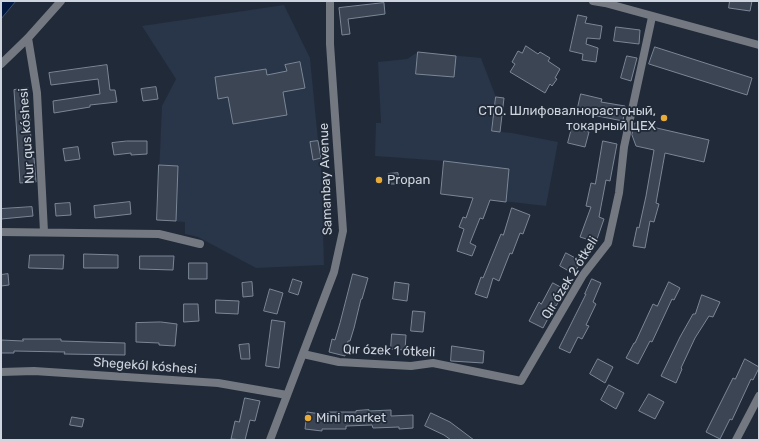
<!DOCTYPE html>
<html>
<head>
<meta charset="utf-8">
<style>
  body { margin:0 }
  #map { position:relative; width:760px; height:441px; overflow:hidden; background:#212a38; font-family:Rubik,sans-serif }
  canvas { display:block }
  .frame { position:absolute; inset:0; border:2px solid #cfd5de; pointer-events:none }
</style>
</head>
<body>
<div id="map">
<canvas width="760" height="441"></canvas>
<div class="frame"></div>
</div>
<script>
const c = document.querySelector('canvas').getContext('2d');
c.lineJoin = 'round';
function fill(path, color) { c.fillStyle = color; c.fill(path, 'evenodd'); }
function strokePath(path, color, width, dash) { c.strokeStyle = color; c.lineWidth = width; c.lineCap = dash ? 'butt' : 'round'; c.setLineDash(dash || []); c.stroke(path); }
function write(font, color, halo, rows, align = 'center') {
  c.font = font + ' Rubik,sans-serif'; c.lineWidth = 3.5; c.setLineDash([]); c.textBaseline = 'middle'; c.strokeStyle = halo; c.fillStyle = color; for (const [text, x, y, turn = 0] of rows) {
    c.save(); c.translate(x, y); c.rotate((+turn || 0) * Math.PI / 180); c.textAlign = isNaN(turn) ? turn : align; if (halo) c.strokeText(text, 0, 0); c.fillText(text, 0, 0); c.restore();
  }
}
fill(new Path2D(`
  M284 5 310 58 318 140 321 158 324 265 256 268 198 237 185 234V222L157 220 162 106 176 79 142 26Z
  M418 52 481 58 496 97 492 131 512 133 558 142 546 206 441 194 444 161 375 156 376 123H381L378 62 407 59Z`), '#293548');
const water = new Path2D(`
  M1 1H16L1 19Z`);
fill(water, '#011941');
strokePath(water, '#3f5170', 1);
const building = new Path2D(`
  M730 1H752L750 11 729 8Z
  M384 3 385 14 348 19 350 34 342 35 339 8Z
  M578 15 587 17 585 23 602 26 600 39 587 38 586 44 598 48 596 62 582 60 583 54 570 51Z
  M616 27 640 30 639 44 614 41Z
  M526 46 538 54 540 52 550 58 548 61 560 69 555 78 557 79 552 86 550 84 545 93 510 72 515 64 512 62 518 51 522 53Z
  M655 47 752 78 747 95 649 64Z
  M418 52 456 56 454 77 416 74Z
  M627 56 637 58 631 81 621 78Z
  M300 62 305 88 283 92 287 115 233 124 228 97 218 99 215 77 266 69 267 75 287 71 285 65Z
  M107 65 110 90H115L117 102 90 105V107L54 113 53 101 100 94 98 79 51 85 49 73Z
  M156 87 158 99 143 101 141 89Z
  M28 88 32 158H34L36 182 20 183 14 90Z
  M581 94 602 99 601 102 625 106 623 121 577 112Z
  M496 97 504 98 500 132 492 131Z
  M635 123 709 140 704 162 665 153 656 203 659 204 654 222 650 221 645 248 633 246 637 227 639 228 646 196 654 150 636 146 632 135Z
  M572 128 589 132 585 147 568 143Z
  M127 141H147V154L131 155V153L114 155 112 143Z
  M318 141 321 158 313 160 310 142Z
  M603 141 617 144 610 181 606 180 599 217 604 219 596 242 580 237 591 207 586 206 591 183 595 184Z
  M78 147 80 159 65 161 63 149Z
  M444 161 509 169 506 202 490 200 483 219 480 218 470 243 476 246 472 256 457 251 464 229 459 227 463 217 466 218 473 198 441 194Z
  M159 165 178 166 176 221 157 220Z
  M398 173 399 184H389L388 174Z
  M130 202 131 214 95 218 94 206Z
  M70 203 71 215 56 216 55 204Z
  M32 207 33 216 1 219V209Z
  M512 208 530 215 523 234 520 233 512 254 510 253 499 281 493 278 487 298 475 294 481 277 483 278 501 234 503 235Z
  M566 253 581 261 574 274 560 266Z
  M84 254 118 255V268H84Z
  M30 255H64L63 269 29 268Z
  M140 256H174L173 270 140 269Z
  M189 263H207V279H189Z
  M8 274 9 285 1 286V275Z
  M353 274 368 278 362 299H361L354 328 350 341H348L345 356 329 352 332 339 335 340 340 323Z
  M293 279 302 282 298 295 289 292Z
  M592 279 601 283 593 302 596 304 586 325 589 326 582 339 578 337 570 353 559 348 586 294H585Z
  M252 282 253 296 243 297 242 283Z
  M395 282 409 284 407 301 393 299Z
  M669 282 680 288 674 300 672 299 652 342 650 341 638 364 626 358 634 343H635L653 304 657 306Z
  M553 283 566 290 556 306 555 305 543 328 529 321 539 302 541 304Z
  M270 289 283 293 277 314 264 311Z
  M702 295 720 302 713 317 709 316 695 338 681 368 682 369 676 383 661 376 680 337 693 314H695Z
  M216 300 239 301 238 314 216 313Z
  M184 304H198L199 321 184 322Z
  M413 311 425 312 423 332 411 331Z
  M272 320 285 322 279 368 266 366Z
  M161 322 177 324 175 346 159 345V343L136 342V323Z
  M392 334 406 335 405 350 391 349Z
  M23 339H61V341L125 343V355L64 354 65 352 14 351V353H1V340L23 341Z
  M249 344 250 359H241L239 345Z
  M452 346 484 351 483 363 451 361Z
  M598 359 613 367 605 383 590 374Z
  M745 359 759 367V368L753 380 751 379 732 420 730 419 720 439 706 432 733 378 735 379Z
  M609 385 624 393 616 409 601 400Z
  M649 394 664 402 655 419 639 411Z
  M245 398 260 401 255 421 250 420 245 440 231 439 235 421 239 422Z
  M369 410V411L391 410V416L413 415V428L399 429V427L373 428 372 425 346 426V429H322V431L305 429 307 412 328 415V412H356V411Z
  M431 413 450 422 474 440H451L444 435 425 426Z
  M72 417 84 419 82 427 70 425Z`);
fill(building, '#3c4554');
strokePath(building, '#7b8696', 1);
strokePath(new Path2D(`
  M28 38 37 93 44 232
  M1 64 28 38 61 1
  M1 232 159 234 200 244
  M303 354 339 362 411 366 433 363 521 381 583 275 608 243 619 193 624 147 652 17
  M1 372 34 371 218 383 287 395
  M270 440 334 272 343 231 330 44V1
  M736 440 759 396`), '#747880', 8);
strokePath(new Path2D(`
  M593 1 605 3 759 45`), '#747880', 8);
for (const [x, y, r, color] of [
  [664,118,4,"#e8ab37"],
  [379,180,4,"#e8ab37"],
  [308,418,4,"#e8ab37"]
]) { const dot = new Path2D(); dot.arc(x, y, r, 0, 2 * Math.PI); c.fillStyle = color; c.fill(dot); strokePath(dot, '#212a38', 1.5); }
write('13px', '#cfd5de', '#212a38', [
  ["СТО. Шлифовалнорастоный,",656,111,"right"],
  ["токарный ЦЕХ",656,126,"right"],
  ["Propan",387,180],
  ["Mini market",316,418]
], 'left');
write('13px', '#cfd5de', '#212a38', [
  ["Nur qus kóshesi",27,136,-94],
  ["Samanbay Avenue",326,179,-92],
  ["Qır ózek 2 ótkeli",570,278,-58],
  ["Qır ózek 1 ótkeli",389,351,2],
  ["Shegekól kóshesi",145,366,4]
]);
</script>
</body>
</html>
